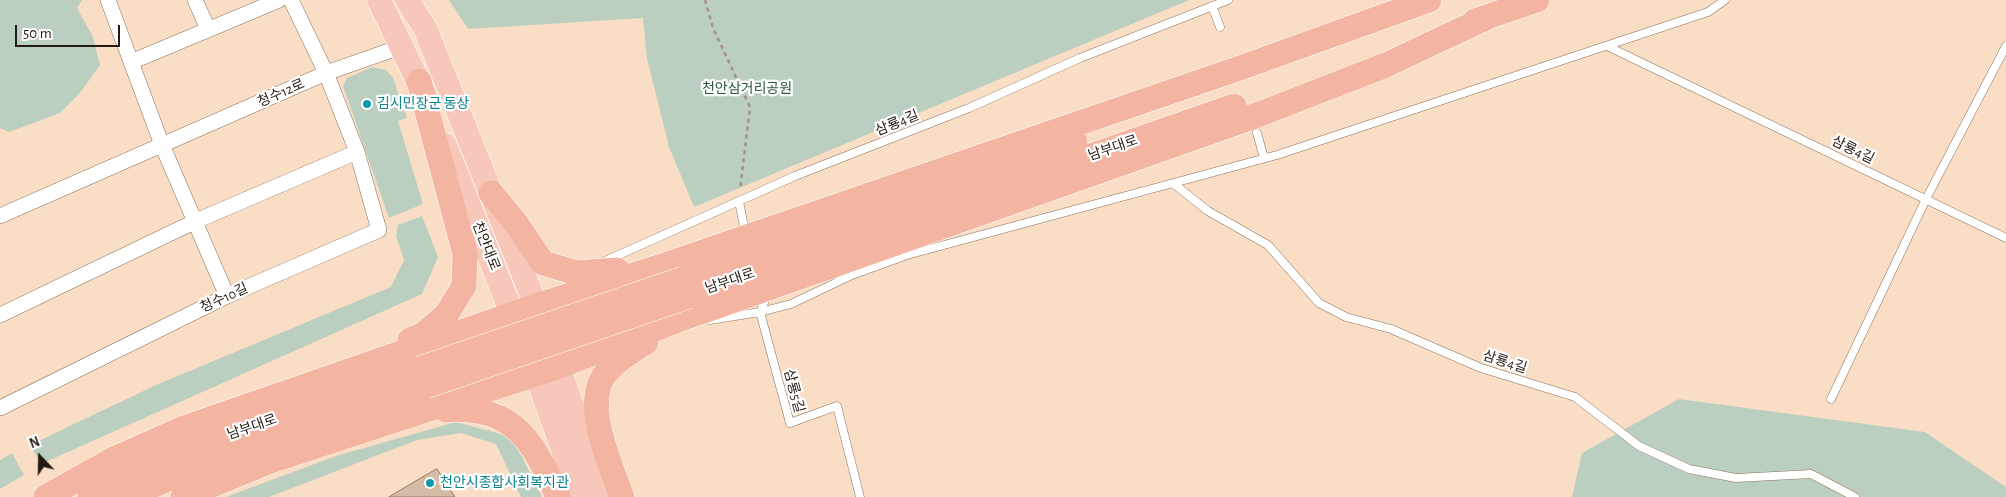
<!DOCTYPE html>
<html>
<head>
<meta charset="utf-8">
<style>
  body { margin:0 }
  #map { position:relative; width:2006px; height:497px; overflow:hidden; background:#f9dec5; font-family:"Alegreya Sans",sans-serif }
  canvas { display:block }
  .north { position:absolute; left:15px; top:432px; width:50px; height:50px; -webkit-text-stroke:4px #fff; paint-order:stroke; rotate:339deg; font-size:14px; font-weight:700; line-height:20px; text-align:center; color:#241a11 }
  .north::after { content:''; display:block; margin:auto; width:18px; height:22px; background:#241a11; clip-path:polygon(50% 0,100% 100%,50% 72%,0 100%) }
  .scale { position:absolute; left:15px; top:25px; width:105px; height:22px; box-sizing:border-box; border:2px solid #241a11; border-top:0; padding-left:6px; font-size:15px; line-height:18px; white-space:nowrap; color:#241a11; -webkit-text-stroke:4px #fff; paint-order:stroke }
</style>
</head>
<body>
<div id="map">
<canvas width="2006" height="497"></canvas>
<div class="north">N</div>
<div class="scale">50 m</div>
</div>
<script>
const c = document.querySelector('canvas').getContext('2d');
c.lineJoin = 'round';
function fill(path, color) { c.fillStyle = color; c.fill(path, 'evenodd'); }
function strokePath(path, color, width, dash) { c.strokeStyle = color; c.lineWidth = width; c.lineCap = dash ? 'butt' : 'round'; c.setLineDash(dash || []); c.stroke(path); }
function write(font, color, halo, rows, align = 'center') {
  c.font = font + ' "Alegreya Sans","Noto Sans KR",sans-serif'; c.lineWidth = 4.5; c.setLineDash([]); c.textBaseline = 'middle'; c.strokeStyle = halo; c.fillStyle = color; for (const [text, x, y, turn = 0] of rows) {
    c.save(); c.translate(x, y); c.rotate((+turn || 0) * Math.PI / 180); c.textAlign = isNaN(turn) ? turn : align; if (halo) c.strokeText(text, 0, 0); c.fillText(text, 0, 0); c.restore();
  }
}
fill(new Path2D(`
  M0 0H82L77 8 93 37 100 65 80 93 60 113 9 132 0 128Z
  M449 0H1189L694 207 669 147 647 59 643 18 468 29Z
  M372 67 386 70 393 78 407 118 398 121 423 204 389 218 343 86 347 78Z
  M422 216 438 257 422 294 41 464 30 445 156 385 391 287 404 260 396 236 398 225Z
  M1679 399 1925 432 2006 487V497H1572L1582 453Z
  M456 422 512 437 542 497H521L496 444 461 433 417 440 269 497H226L336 456Z
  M12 453 24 475 0 489V460Z`), '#bbcfc0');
const building = new Path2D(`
  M437 469 455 497H389Z`);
fill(building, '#d3bba5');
strokePath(building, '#937b65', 1);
const service = new Path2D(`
  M1212 6 1220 27
  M1607 46 2006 238
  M1257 133 1264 158
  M1174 184 1208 211 1268 245 1319 303 1346 317 1391 329 1481 368 1575 397 1639 446 1689 469 1736 478 1811 474 1855 497
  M739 201 743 222
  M603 262 795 176 969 108 1080 58 1228 0
  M764 303 760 312 790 423 837 406 860 497
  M710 320 760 312 791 304 852 275 907 255 1277 155 1708 12 1725 0
  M1831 399 1926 199 2006 46`);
const minor = new Path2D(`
  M108 0 162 145 227 296
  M195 0 208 29
  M131 62 279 0
  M0 216 326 73 403 46
  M0 315 196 221 357 152
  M0 408 227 296 379 230 357 152 326 73 291 0`);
const primary = new Path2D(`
  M379 0 427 100
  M407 0 425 28 536 306 605 497
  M445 145 536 374 580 497`);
const trunk = new Path2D(`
  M1475 21 1537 0
  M491 193 516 223 543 263 577 273 617 270
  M683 279 1075 142
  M689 296 1234 106
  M410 340 424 334 446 315 464 286 465 254 419 81
  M446 410C514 405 533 441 558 497
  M46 497 114 459 184 428 536 306 659 267 1240 68 1429 0
  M90 497 140 470 202 444 419 369
  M127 497 208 461 426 386
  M183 497 273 460 557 367 678 320 1247 119 1386 65 1490 16
  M622 497C611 466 584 408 603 377 613 362 631 352 646 342`);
strokePath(service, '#8a725c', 9);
strokePath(minor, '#8a725c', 16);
strokePath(primary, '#fff', 25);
strokePath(trunk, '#fff', 26);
strokePath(new Path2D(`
  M705 0 713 28 750 107 740 190`), '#a6917f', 2.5, [4, 4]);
strokePath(service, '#fff', 8);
strokePath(minor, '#fff', 15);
strokePath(primary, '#f7c7b9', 24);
strokePath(trunk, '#f4b4a2', 25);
const trunkBridge = new Path2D(`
  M419 369 683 279
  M426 386 689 296`);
strokePath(trunkBridge, '#fff', 26, []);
strokePath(trunkBridge, '#f4b4a2', 25);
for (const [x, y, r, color] of [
  [367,104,5,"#0f9aa8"],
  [430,483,5,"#0f9aa8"]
]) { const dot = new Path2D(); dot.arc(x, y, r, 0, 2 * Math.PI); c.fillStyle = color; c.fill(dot); strokePath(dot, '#fff', 2); }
write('14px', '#2b5a3c', '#fff', [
  ["천안삼거리공원",747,89]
]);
write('14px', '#241a11', '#fff', [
  ["청수12로",281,93,-24],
  ["삼룡4길",897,123,-22],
  ["남부대로",1113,148,-19],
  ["삼룡4길",1853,150,26],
  ["천안대로",486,246,68],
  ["남부대로",730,281,-19],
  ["청수10길",224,298,-25],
  ["삼룡4길",1505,362,18],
  ["삼룡5길",794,391,75],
  ["남부대로",252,427,-19]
]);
write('14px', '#0d838f', '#fff', [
  ["김시민장군 동상",377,104],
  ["천안시종합사회복지관",440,483]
], 'left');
</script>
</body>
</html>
